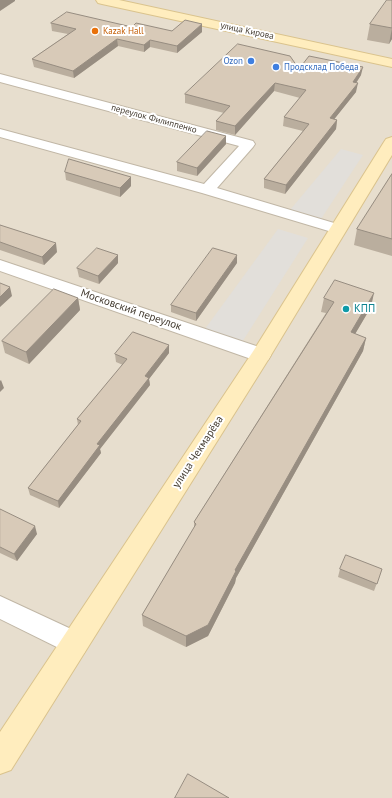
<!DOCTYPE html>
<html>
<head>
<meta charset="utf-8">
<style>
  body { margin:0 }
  canvas { display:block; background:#f2ece1 }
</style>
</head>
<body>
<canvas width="392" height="798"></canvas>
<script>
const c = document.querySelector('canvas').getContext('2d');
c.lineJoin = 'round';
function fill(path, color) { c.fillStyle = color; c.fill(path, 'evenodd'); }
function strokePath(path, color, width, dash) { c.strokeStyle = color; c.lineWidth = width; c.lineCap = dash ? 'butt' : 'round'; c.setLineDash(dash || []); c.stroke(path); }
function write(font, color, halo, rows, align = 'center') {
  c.font = font + ' "PT Sans",sans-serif'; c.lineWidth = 4; c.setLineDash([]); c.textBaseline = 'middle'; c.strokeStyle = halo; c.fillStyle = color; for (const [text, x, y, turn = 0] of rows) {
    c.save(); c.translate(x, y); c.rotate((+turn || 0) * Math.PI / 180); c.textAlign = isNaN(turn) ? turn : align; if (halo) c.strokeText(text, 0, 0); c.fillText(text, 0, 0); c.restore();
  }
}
fill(new Path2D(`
  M0 0H392V798H0Z`), '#e7dece');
fill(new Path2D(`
  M341 149 363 155 321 219 290 210Z
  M278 229 308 238 239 347 202 333Z`), '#e2dfda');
const street = new Path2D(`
  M0 74 253 141 255 144 253 147 217 188 344 226 346 229 344 232 338 234 332 232 202 193 0 137V129L204 184 239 146 0 82Z
  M0 260 268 350 271 355 268 360 261 362 254 360 0 271Z
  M0 596 84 635 88 644 84 653 75 656 0 619Z`);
const secondary = new Path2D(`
  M96 0H119L392 59V67L102 4 98 3Z
  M392 137V155L268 360 11 770 0 774V732L254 350 384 142 386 139Z`);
strokePath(street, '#c1b7a6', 2);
strokePath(secondary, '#dac38d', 2);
fill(street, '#fff');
fill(secondary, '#ffedbe');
fill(new Path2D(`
  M392 0V39L389 44 367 40 370 24Z
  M51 23 132 27 172 31 202 32 177 53 150 47 144 52 118 46 74 78 34 67 32 59 68 34 52 31Z
  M299 69 361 75 356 83V92L334 119 337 120 336 129 285 194 264 188V179L303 131 283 126 284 117 300 98 274 91 235 135 216 130V121L224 113 185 103V94Z
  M226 136V144L197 176 177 171V162Z
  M65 172 131 186 120 197 66 180Z
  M392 174V256L354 245 357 229Z
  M0 225 57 252 44 265 0 250Z
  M118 263 99 284 79 277 77 268Z
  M237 263 196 321 171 312V305Z
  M78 298 80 310 29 364 5 353 2 341Z
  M324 298 371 307 355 334 366 338 363 351 236 578 235 583 208 636 186 647 143 626 142 615 194 528V522L326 313 321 312Z
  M169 353 149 379 150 385 100 449 101 453 59 508 30 495 28 488 78 425 77 419 123 365 116 362 115 354Z
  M0 509 37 534 17 561 0 553Z
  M340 569H382L374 591 338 577Z`), '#baae9e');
fill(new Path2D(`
  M0 0H15V1L0 11Z
  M202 24V32L177 53V46Z
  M392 28V39L389 44Z
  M117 39 118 46 74 78 73 71Z
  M150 40V47L144 52V45Z
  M363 67 361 75 351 91 353 82Z
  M275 83 274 91 235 135V126Z
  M358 83 356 92 328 127 330 118Z
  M337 120 336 129 285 194 286 185Z
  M226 136V144L197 176V168Z
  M131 177V186L120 197V188Z
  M56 243 57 252 44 265 42 257Z
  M118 255V263L99 284 98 276Z
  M237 255V263L196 321V313Z
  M10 287 12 296 0 307V297Z
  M374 293 371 307 348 346 351 332Z
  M78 298 80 310 29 364 26 352Z
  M366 338 363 351 236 578 235 583 208 636 186 647V636L235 570Z
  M169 345V353L149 379 150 385 100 449 101 453 59 508 58 501 97 444 145 376Z
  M1 380 4 388 0 392V381Z
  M35 526 37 534 17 561 14 554Z`), '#978d81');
const building = new Path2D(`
  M387 0H392V28L370 24Z
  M67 12 132 27 136 23 172 31 185 20 202 24 177 46 150 40 144 45 117 39 73 71 32 59 76 29 51 23Z
  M238 44 290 56 299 69 309 56 363 67 353 82 358 83 330 118 337 120 286 185 264 179 309 124 284 117 306 90 275 83 235 126 216 121 230 106 185 94Z
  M207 131 226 136 197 168 177 162Z
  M69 159 131 177 120 188 65 172Z
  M392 174V239L357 229Z
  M0 225 56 243 42 257 0 242Z
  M97 248 118 255 98 276 77 268Z
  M213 248 237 255 196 313 171 305Z
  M335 280 374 293 351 332 366 338 235 570 236 571 208 625 186 636 142 615 196 524 194 522 334 302 324 298Z
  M0 283 10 287 0 297Z
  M54 289 78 298 26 352 2 341Z
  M133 332 169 345 145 376 149 378 97 444 100 445 58 501 28 488 81 421 77 419 127 359 115 354Z
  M0 509 35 526 14 554 0 547Z
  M346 555 382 569 377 584 340 569Z
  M188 774 229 798H175Z`);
fill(building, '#d8cab8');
strokePath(building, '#978d81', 1);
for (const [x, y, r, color] of [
  [95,31,4,"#e8710a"],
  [251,61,4,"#3f7fe0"],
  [276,67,4,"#3f7fe0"],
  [346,309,4,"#0f9aa8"]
]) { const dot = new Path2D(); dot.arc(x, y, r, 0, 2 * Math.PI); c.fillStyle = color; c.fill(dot); strokePath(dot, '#fff', 1.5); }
write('9px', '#c56008', '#fff', [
  ["Kazak Hall",103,31]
], 'left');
write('9px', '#443c31', '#fff', [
  ["улица Кирова",247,31,12],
  ["переулок Филиппенко",154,119,15]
]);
write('9px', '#366cbe', '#fff', [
  ["Ozon",243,61],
  ["Продсклад Победа",284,67,"left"]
], 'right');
write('11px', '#0d838f', '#fff', [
  ["КПП",354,309]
], 'left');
write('11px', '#443c31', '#fff', [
  ["Московский переулок",131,310,19],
  ["улица Чекмарёва",198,452,-57]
]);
</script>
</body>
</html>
